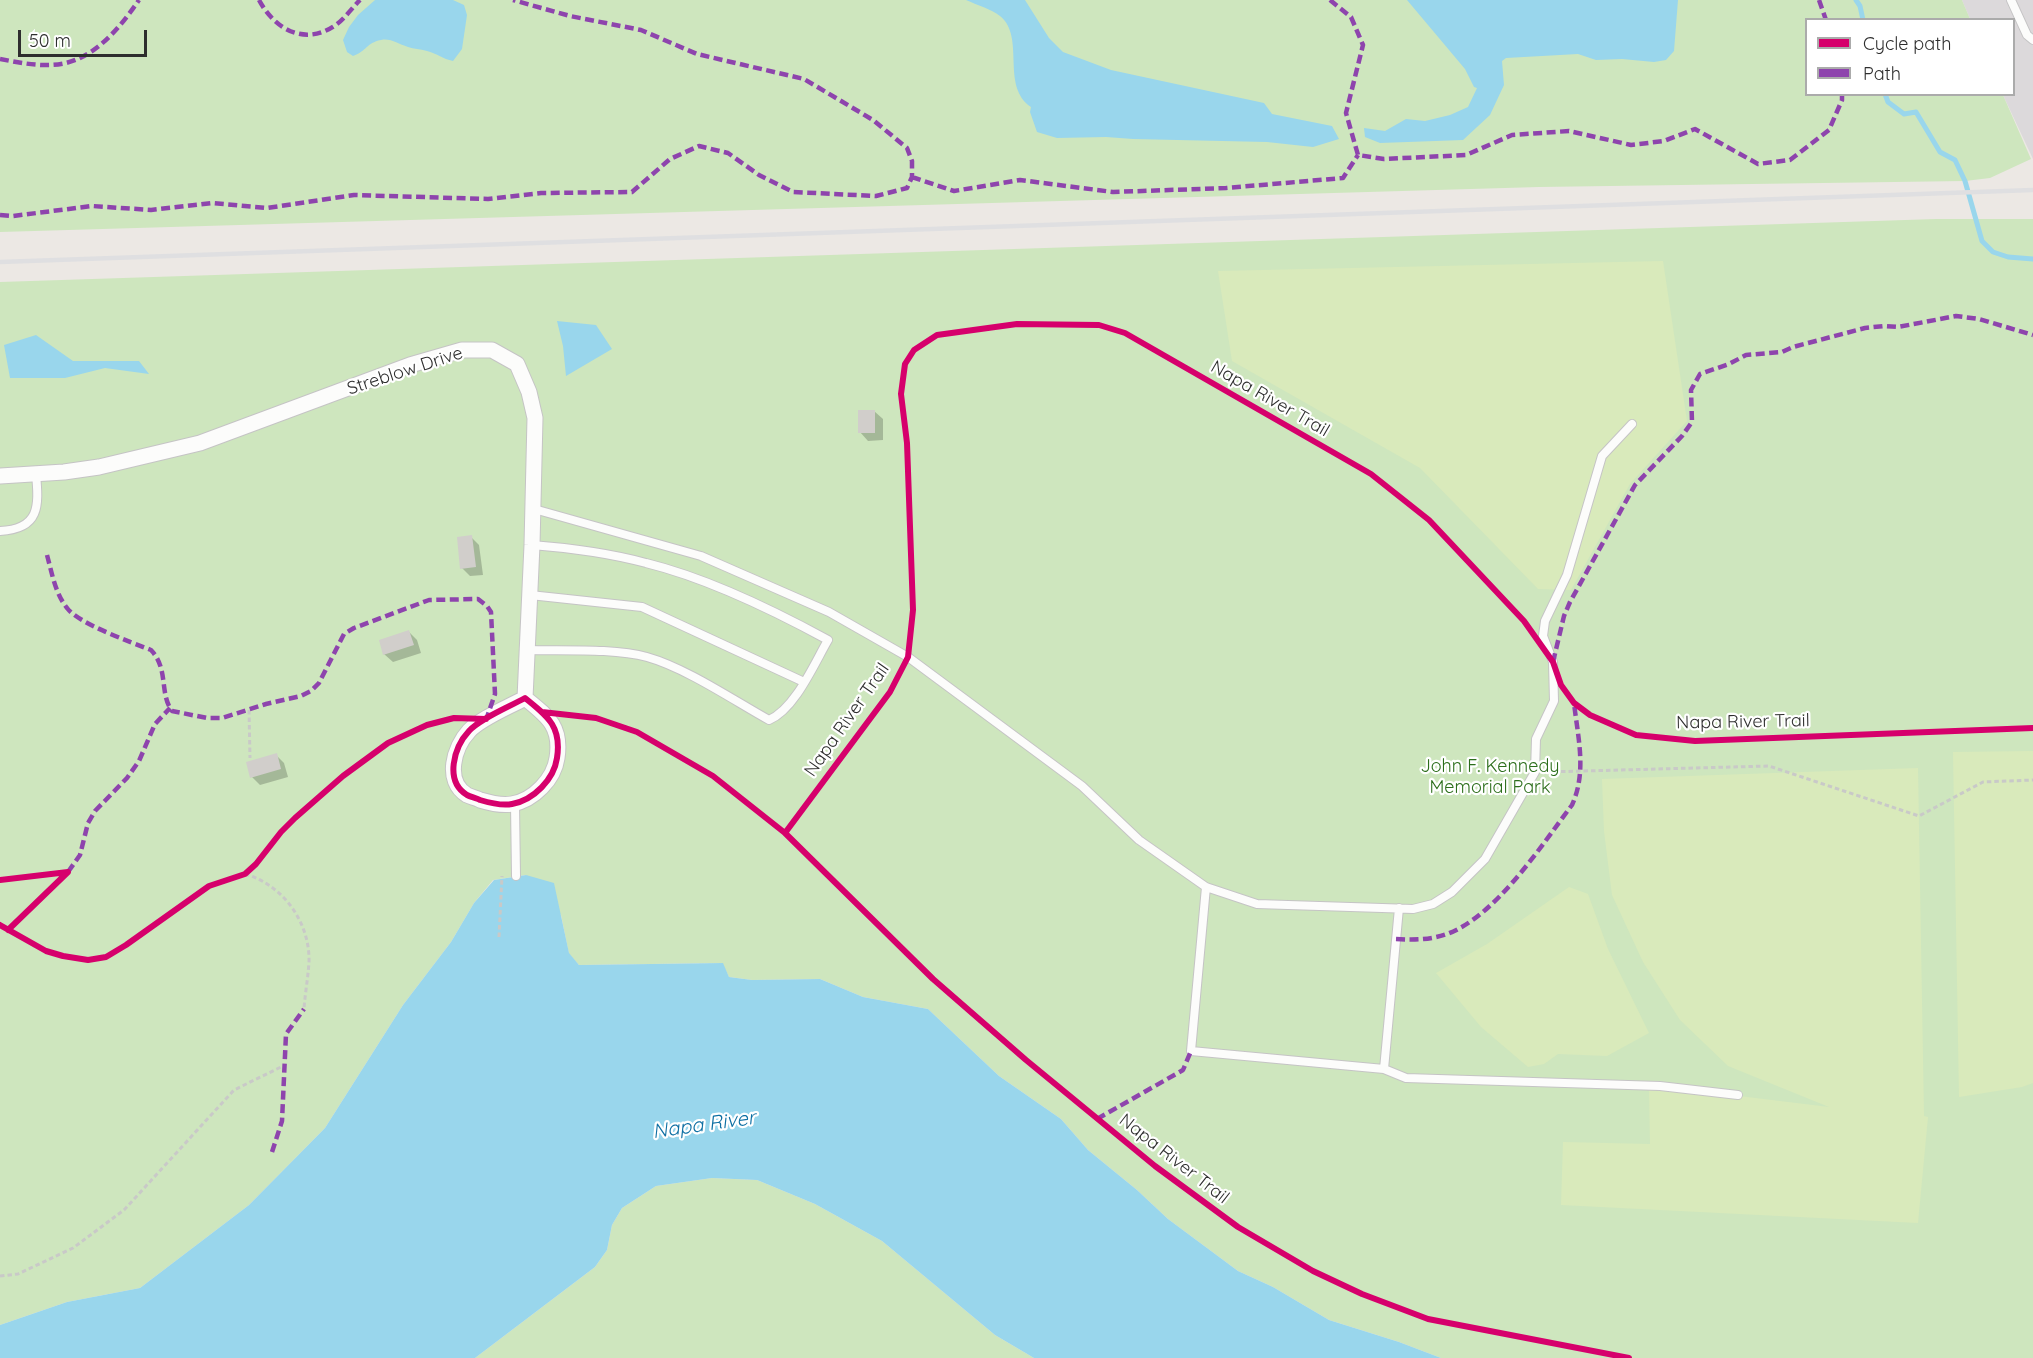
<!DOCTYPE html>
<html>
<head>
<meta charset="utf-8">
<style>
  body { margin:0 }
  #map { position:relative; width:2033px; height:1358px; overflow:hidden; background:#ece8e4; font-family:Quicksand,sans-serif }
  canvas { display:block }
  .legend { position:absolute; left:1805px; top:18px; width:210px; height:78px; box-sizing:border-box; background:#fff; border:2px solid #ababab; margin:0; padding:8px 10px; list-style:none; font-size:18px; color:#2e2e2e }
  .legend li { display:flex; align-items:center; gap:12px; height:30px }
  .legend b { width:30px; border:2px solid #ababab }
  .scale { position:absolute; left:18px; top:30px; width:129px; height:27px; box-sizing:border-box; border:3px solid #2e2e2e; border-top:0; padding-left:8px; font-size:18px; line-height:21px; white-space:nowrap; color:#2e2e2e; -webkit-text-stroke:4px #fff; paint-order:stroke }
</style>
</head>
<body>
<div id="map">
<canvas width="2033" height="1358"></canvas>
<ul class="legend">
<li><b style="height:8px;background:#d6006c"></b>Cycle path</li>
<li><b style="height:8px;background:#8e44ad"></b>Path</li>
</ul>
<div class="scale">50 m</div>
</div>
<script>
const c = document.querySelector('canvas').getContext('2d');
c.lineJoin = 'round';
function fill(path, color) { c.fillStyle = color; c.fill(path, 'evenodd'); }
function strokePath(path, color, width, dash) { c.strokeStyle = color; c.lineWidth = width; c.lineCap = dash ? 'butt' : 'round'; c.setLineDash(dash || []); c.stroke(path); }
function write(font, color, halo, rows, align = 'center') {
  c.font = font + ' Quicksand,sans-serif'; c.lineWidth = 4.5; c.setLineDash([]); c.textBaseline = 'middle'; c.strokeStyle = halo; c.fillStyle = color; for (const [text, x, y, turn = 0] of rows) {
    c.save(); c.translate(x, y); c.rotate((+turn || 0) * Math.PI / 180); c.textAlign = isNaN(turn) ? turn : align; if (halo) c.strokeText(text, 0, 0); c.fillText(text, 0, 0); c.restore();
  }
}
fill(new Path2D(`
  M1962 0H2033V159L2003 95 2014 94V20L1970 19Z`), '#dcd9db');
fill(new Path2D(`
  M0 0H1962L1970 19 1806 20V94L2003 95 2031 159 1990 178 1965 181 1539 187 0 232Z
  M1936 219H2033V1358H1441L1399 1342 1329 1320 1273 1287 1238 1271 1168 1219 1137 1190 1088 1150 1061 1119 999 1076 928 1009 863 997 820 979 752 980 729 977 722 963 579 965 569 954 561 915 526 875 493 880 474 903 451 942 403 1005 325 1128 249 1205 140 1288 67 1302 0 1325V282Z
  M712 1178 757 1180 815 1204 882 1241 995 1335 1034 1358H475L595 1267 607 1250 612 1225 622 1208 656 1186Z`), '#cee6be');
fill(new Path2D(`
  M1663 261 1687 421 1630 484 1571 590 1538 589 1420 468 1232 361 1218 271Z
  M2033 751V1083L2022 1087 1959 1097 1953 752Z
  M1918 768 1924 1116 1928 1117 1918 1223 1561 1205 1563 1142 1650 1144 1649 1085 1829 1107 1728 1066 1680 1020 1643 962 1612 895 1604 831 1602 779Z
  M1569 887 1588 894 1608 949 1649 1033 1607 1056 1558 1054 1544 1064 1528 1067 1481 1027 1436 973 1487 944Z`), '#d9eabb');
fill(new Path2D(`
  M375 0H453L464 5 467 15 462 49 453 61C443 59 436 53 427 51 420 49 414 49 408 47 398 44 391 38 381 40 366 43 367 51 353 56L347 52 343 40 349 27 358 15Z
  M966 0H1025L1049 38 1063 52 1111 70 1264 103 1272 114 1332 126 1339 139 1313 147 1267 142 1133 139 1106 137 1057 138 1037 132 1030 112 1031 107C1000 86 1026 37 1000 16 991 9 977 5 966 0Z
  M1407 0H1678L1674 51 1666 60 1654 62 1622 59 1596 60 1578 54 1506 58 1502 61 1504 85 1490 115 1463 140 1380 143 1365 137 1364 128 1385 131 1406 119 1425 121 1450 115 1468 107 1477 88 1474 87 1465 69Z
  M557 321 596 325 612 349 566 376 563 346Z
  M36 335 73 361H139L149 374 105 368 65 378H10L4 345Z
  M526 875 554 883 569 953 579 965 723 963 729 977 752 980 820 979 863 997 928 1009 999 1076 1061 1119 1088 1150 1137 1190 1168 1219 1238 1271 1273 1287 1329 1320 1399 1342 1441 1358H1034L995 1335 882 1241 815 1204 757 1180 712 1178 656 1186 622 1208 612 1225 607 1250 595 1267 475 1358H0V1325L67 1302 140 1288 249 1205 325 1128 403 1005 451 942 474 903 494 880Z`), '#99d6ec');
fill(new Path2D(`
  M874 411 883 419V440L868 441 860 432Z
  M471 537 479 545 483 575 470 576 462 568Z
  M409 632 417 640 421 653 393 662 384 654Z
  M276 755 284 763 288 777 260 785 252 777Z`), '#0003');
strokePath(new Path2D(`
  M1856 0 1860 6 1863 20
  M1885 94 1888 102 1904 114 1916 112 1940 152 1955 160 1965 181 1982 241 1993 252 2008 257 2033 259`), '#99d6ec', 5);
fill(new Path2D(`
  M858 410H875V433H858Z
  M472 535 476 567 460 569 457 537Z
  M409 630 414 645 383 655 379 640Z
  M277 753 281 769 250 778 246 762Z`), '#d1cecb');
const lane = new Path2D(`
  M2011 0 2027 35 2033 40
  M534 509 701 556 829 612 908 657 1082 786 1139 840 1206 887 1257 904 1413 909 1433 904 1452 892 1485 859 1535 772 1536 739 1554 701 1553 662 1543 636 1545 621 1567 575 1602 456 1632 424
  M0 531C40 529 39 506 36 474
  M530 595 642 607 804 682
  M527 650C562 651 614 648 647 657 686 668 733 700 769 720 795 709 814 664 828 640 773 610 707 578 646 563 609 553 571 548 532 545
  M515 804 516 876
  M1206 887 1191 1051 1384 1069 1399 908
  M1384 1069 1406 1078 1660 1086 1738 1095`);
const street = new Path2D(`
  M0 476 64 472 99 467 200 443 410 365 462 350H492L517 364 529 392 535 418 532 545 525 698
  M525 698C547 716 562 726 557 758 554 779 534 800 512 804 502 806 490 803 480 800 477 798 471 797 467 795 444 781 454 747 469 731 481 718 509 707 525 698Z`);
strokePath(lane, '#c5c4c5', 10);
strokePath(street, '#c5c4c5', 17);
strokePath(new Path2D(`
  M249 710 250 758
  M1546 772 1769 766 1919 816 1983 782 2033 780
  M245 874C283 885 310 922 309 962 308 978 305 994 304 1009
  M499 937 502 876
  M0 1276 18 1274 73 1248 124 1210 234 1090 283 1066`), '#c9c9c8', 3, [4.5, 3]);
strokePath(lane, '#fcfcfb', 8);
strokePath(street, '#fcfcfb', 15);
strokePath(new Path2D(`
  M0 262 2033 190`), '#dfdfe1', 4.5);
strokePath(new Path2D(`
  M259 0C275 30 306 47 337 24 345 18 352 8 360 0
  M1330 0 1351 17 1363 45 1346 113 1358 155 1384 159 1466 155 1512 135 1569 131 1631 145 1664 141 1695 129 1758 164 1790 160 1829 130 1842 100V94
  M1819 0 1826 20
  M0 59C21 63 45 68 66 63 98 55 121 26 139 0
  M912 177 954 191 1020 180 1113 192 1226 188 1343 178 1358 155
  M0 215 13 216 92 206 151 210 212 203 267 208 354 195 488 199 541 193 632 192 670 159 699 146 728 153 759 175 793 192 876 196 907 188 912 177V161L907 148 873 120 804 79 697 54 641 30 570 16 513 0
  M47 555C52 573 55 593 67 608 79 624 131 642 151 650 169 669 159 693 172 711L207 718H222L266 704 301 696 311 691 319 683 344 634 354 628 429 600 478 599 487 606 491 612 495 694 487 717
  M1553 662 1564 616 1570 602 1635 485 1682 436 1692 422 1691 390 1700 374 1729 364 1746 355 1782 352 1793 347 1865 328 1884 326 1898 327 1956 316 1979 319 2033 335
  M68 872 80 855 88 823 95 811 127 778 139 761 155 724 170 708
  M1396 939C1414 940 1430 940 1447 934 1496 916 1541 846 1572 805 1587 772 1578 738 1574 703
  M1097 1119 1183 1070 1191 1051
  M272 1152 282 1121 286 1034 304 1009`), '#8e44ad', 4.5, [9, 4.5]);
strokePath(new Path2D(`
  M525 698C547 716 562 726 557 758 554 779 534 800 512 804 502 806 490 803 480 800 477 798 471 797 467 795 444 781 454 747 469 731 481 718 509 707 525 698Z
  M542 712 596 718 637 732 713 776 785 833 933 979 1026 1060 1155 1166 1238 1227 1313 1271 1362 1294 1428 1319 1629 1358
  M785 833 890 692 908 657 913 610 907 443 901 394 905 364 914 350 937 335 1017 324 1099 325 1125 333 1371 474 1429 520 1524 621 1553 662 1561 685 1574 703 1590 715 1636 735 1695 741 2033 728
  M0 880 68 872 8 930
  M0 925 46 951 63 956 88 960 106 957 126 945 209 886 245 874 256 864 281 832 295 818 343 776 388 743 427 725 454 718 486 719`), '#d6006c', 6);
write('18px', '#2e2e2e', '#fff', [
  ["Streblow Drive",405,371,-18],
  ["Napa River Trail",1270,399,30],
  ["Napa River Trail",847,720,-55],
  ["Napa River Trail",1743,722,-1],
  ["Napa River Trail",1174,1159,38]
]);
write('18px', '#2c6e1b', '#fff', [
  ["John F. Kennedy",1490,767],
  ["Memorial Park",1490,788]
]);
write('italic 20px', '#0d6fa3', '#fff', [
  ["Napa River",704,1125,-8]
]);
</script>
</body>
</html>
